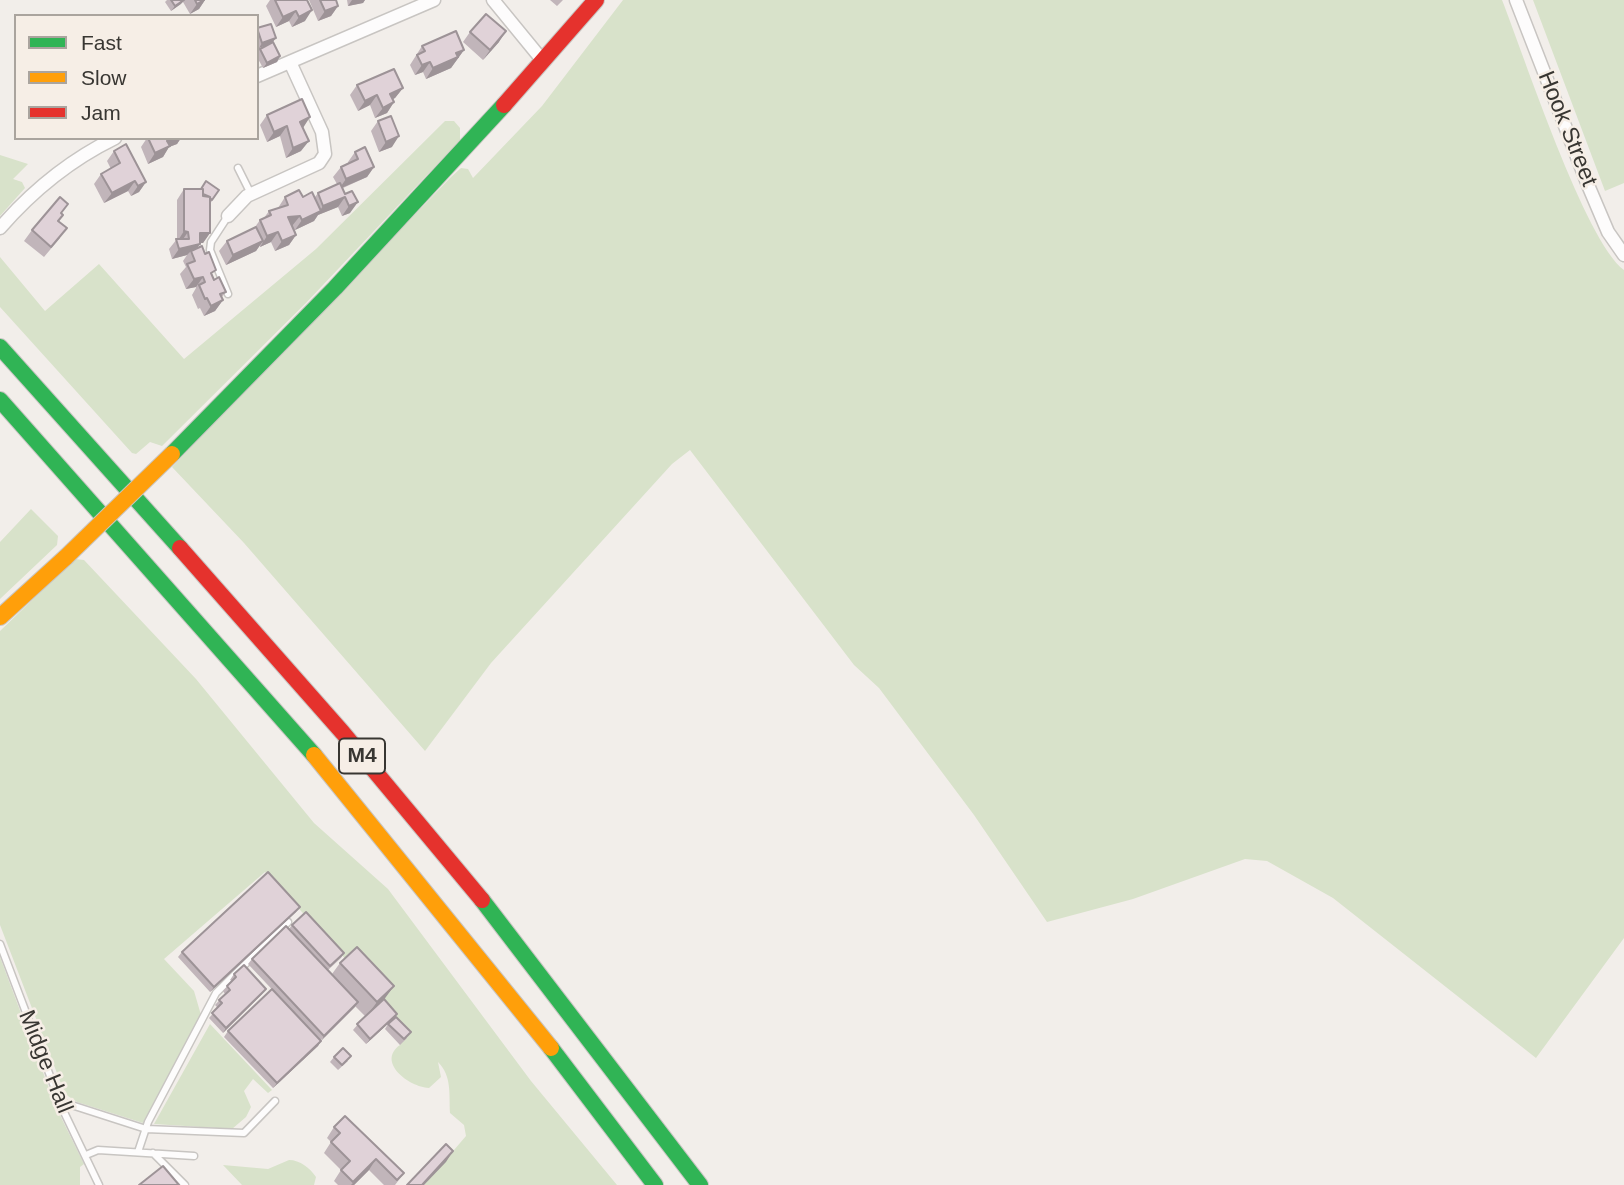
<!DOCTYPE html>
<html>
<head>
<meta charset="utf-8">
<style>
  body { margin:0 }
  #map { position:relative; width:1624px; height:1185px; overflow:hidden; background:#f2eeea; font-family:Arial,sans-serif }
  canvas { display:block }
  .legend { position:absolute; left:14px; top:14px; width:245px; height:126px; box-sizing:border-box; background:#f6eee6; border:2px solid #aaa49e; margin:0; padding:9px 12px; list-style:none; font-size:21px; color:#383632 }
  .legend li { display:flex; align-items:center; gap:14px; height:35px }
  .legend b { width:35px; border:2px solid #aaa49e }
</style>
</head>
<body>
<div id="map">
<canvas width="1624" height="1185"></canvas>
<ul class="legend">
<li><b style="height:9px;background:#30b455"></b>Fast</li>
<li><b style="height:9px;background:#ff9f0a"></b>Slow</li>
<li><b style="height:9px;background:#e5322d"></b>Jam</li>
</ul>
</div>
<script>
const c = document.querySelector('canvas').getContext('2d');
c.lineJoin = 'round';
function fill(path, color) { c.fillStyle = color; c.fill(path, 'evenodd'); }
function strokePath(path, color, width, dash) { c.strokeStyle = color; c.lineWidth = width; c.lineCap = dash ? 'butt' : 'round'; c.setLineDash(dash || []); c.stroke(path); }
function write(font, color, halo, rows, align = 'center') {
  c.font = font + ' Arial,sans-serif'; c.lineWidth = 5; c.setLineDash([]); c.textBaseline = 'middle'; c.strokeStyle = halo; c.fillStyle = color; for (const [text, x, y, turn = 0] of rows) {
    c.save(); c.translate(x, y); c.rotate((+turn || 0) * Math.PI / 180); c.textAlign = isNaN(turn) ? turn : align; if (halo) c.strokeText(text, 0, 0); c.fillText(text, 0, 0); c.restore();
  }
}
fill(new Path2D(`
  M623 0H1502C1523 53 1585 242 1624 270V938L1536 1058 1333 898 1267 861 1245 859 1133 899 1047 922 974 815 879 688 854 665 690 450 672 464 491 663 425 751 244 543 172 467 451 177 461 168 468 169 473 178 542 106Z
  M1533 0H1624V183L1605 191Z
  M445 121H454L460 128V140L306 303 162 446 150 442 136 454 132 453 0 307V257L45 311 99 264 184 359 316 249Z
  M0 155 28 164 13 179 22 182 25 188 0 216Z
  M31 509 58 536 57 545 0 599V542Z
  M75 559 84 560 196 679 314 823 388 889 531 1081 617 1185H424L466 1136 464 1125 450 1113C449 1094 452 1076 438 1062L441 1077 429 1088C409 1087 376 1062 400 1045L392 1022 397 1015 265 872 164 959 194 991 201 1015 143 1123 77 1102 65 1094 0 925V631Z
  M0 957 56 1107 84 1164 80 1167V1185H0Z
  M210 1024 272 1090 268 1093 253 1079 244 1091 251 1107 246 1117 232 1129 154 1124Z
  M289 1160C300 1160 310 1168 316 1177L314 1185H242L223 1165 268 1169Z`), '#d8e2ca');
const lane = new Path2D(`
  M238 168 251 194
  M228 216 211 242 210 250 228 294
  M0 944 63 1110 99 1185
  M59 1101 146 1129 244 1133 275 1101
  M138 1152 148 1122 216 993 288 922
  M153 1153 185 1185
  M86 1155 98 1150 194 1156`);
const street = new Path2D(`
  M493 0 543 61
  M1516 0 1588 185 1608 232 1624 255
  M257 76 434 0
  M228 216 247 196 319 163 325 154 322 132 290 62
  M0 228C33 190 70 160 115 138`);
const fast = new Path2D(`
  M0 347 180 548
  M0 400 314 755
  M172 454 335 288 504 105
  M482 900 700 1185
  M551 1048 655 1185`);
const slow = new Path2D(`
  M0 617 66 557
  M314 755 551 1048`);
const jam = new Path2D(`
  M504 105 596 0
  M180 548 343 733 482 900`);
strokePath(lane, '#c8c5c2', 9);
strokePath(street, '#c8c5c2', 15);
strokePath(fast, '#c8c5c2', 18);
strokePath(slow, '#c8c5c2', 18);
strokePath(jam, '#c8c5c2', 18);
strokePath(lane, '#fdfcfc', 6);
strokePath(street, '#fdfcfc', 12);
strokePath(fast, '#30b455', 16);
strokePath(slow, '#ff9f0a', 16);
strokePath(jam, '#e5322d', 16);
const slowBridge = new Path2D(`
  M66 557 172 454`);
strokePath(slowBridge, '#c8c5c2', 18, []);
strokePath(slowBridge, '#ff9f0a', 16);
fill(new Path2D(`
  M167 0H205L199 9 190 14 183 2 171 11 165 2Z
  M270 0H307L305 21 292 27 289 21 276 27 266 6Z
  M309 0H336L338 6 331 16 318 21Z
  M347 0H365L363 3 348 6Z
  M550 0H563L557 6Z
  M257 28 272 43 280 56 277 62 263 68 257 57V53L260 49 271 44 259 48 257 44Z
  M470 32 499 42 483 60 463 42Z
  M422 46 464 50 451 68 426 79 423 72 415 75 410 65Z
  M357 85 403 88 395 98 393 99 394 102 387 113 375 118 370 105 358 111 350 95Z
  M267 115 303 128 301 151 286 158 280 136 267 142 260 125Z
  M378 121 392 147 379 152 371 131Z
  M147 138H181L177 144 169 147 163 157 148 164 141 147Z
  M114 151 146 182 139 192 131 196 128 191 104 203 94 184 101 174 111 169 107 161Z
  M355 152 374 167 367 177 343 188 345 194 352 191 350 213 342 216 338 207 318 215 314 221 295 230 296 235 289 245 275 251 271 242 260 247V245L256 251 226 265 219 251 227 241 255 227 260 220 264 218 269 211 278 208 285 197H315L318 193 337 184 333 177 341 167 348 163V162Z
  M184 189 219 190 210 204V233L203 243H200L197 248 214 280 226 292 221 298 223 300 215 311 204 316 200 308 198 309 192 295 196 288V287L186 289 180 274 186 267 183 261 187 255 172 259 169 249 177 239V200Z
  M68 204 61 214 63 215 59 221 60 238 44 257 24 241 32 230Z
  M296 912 210 992 178 957 182 952Z
  M292 925 344 953 341 958 328 970 332 974 340 963 384 1000 397 1014 393 1019 366 1044 353 1030 365 1016 355 1006 321 1040 318 1046 273 1088 224 1037 228 1031 283 1001 248 964 252 959 289 929Z
  M234 974 262 994 223 1033 209 1018 218 1008 215 1005 225 994 223 991 232 981 230 980Z
  M388 1024 407 1038 400 1045 385 1029Z
  M334 1057 348 1061 338 1070 330 1062Z
  M334 1127 404 1173 395 1185H384L369 1170 354 1185H338L334 1181 341 1170 324 1153 331 1142 327 1138Z`), '#c1b5ba');
fill(new Path2D(`
  M184 0 181 4 171 11 175 6Z
  M204 0H205L199 9 190 14 197 4Z
  M352 0H365L363 3 348 6Z
  M338 6 331 16 318 21 325 11Z
  M312 10 305 21 292 27 299 17Z
  M296 11 289 21 276 27 283 17Z
  M506 31 499 42 483 60 490 50Z
  M276 38 272 43 259 48 262 43Z
  M464 50 451 68 426 79 433 68 456 53Z
  M280 56 277 62 263 68 267 63Z
  M430 62 423 72 415 75 422 65Z
  M403 88 395 98 383 104 390 94Z
  M377 95 370 105 358 111 365 101Z
  M394 102 387 113 375 118 383 108Z
  M310 117 303 128 300 122Z
  M287 126 280 136 267 142 274 132Z
  M399 136 392 147 379 152 386 142Z
  M174 138H181L177 144 169 147 163 157 148 164 155 153 167 141Z
  M309 141 301 151 286 158 293 148Z
  M374 167 367 177 339 189 346 179Z
  M135 181 128 191 104 203 112 193Z
  M146 182 139 192 131 196 138 186Z
  M345 197 338 207 318 215 314 221 295 230 302 220 319 212 323 206Z
  M358 202 350 213 342 216 349 206Z
  M300 216 292 226 288 217Z
  M184 231 188 232 181 242H177Z
  M278 232 271 242 260 247 267 236Z
  M200 233H210L203 243H193Z
  M296 235 289 245 275 251 282 241Z
  M263 241 256 251 226 265 233 255Z
  M200 244 193 254 191 251 187 255 172 259 179 249Z
  M203 277 196 287 186 289 194 279Z
  M223 300 215 311 204 316 211 306Z
  M300 907 296 912 210 992 214 987Z
  M394 986 383 1001 366 1017 377 1002Z
  M266 989 262 994 223 1033 226 1028Z
  M358 1002 355 1007 321 1041 324 1036Z
  M397 1014 393 1019 366 1044 370 1039Z
  M321 1041 318 1046 273 1088 277 1083Z
  M453 1151 446 1162 424 1185H422Z
  M376 1159 369 1170 354 1185H351Z`), '#9d9397');
const building = new Path2D(`
  M171 0H184L175 6Z
  M195 0H204L197 4Z
  M275 0H307L312 10 299 17 296 11 283 17Z
  M320 0H336L338 6 325 11Z
  M486 14 506 31 490 50 470 32Z
  M271 24 276 38 262 43 257 28Z
  M456 31 464 50 456 53 458 57 433 68 430 62 422 65 417 55 425 51 422 46Z
  M273 42 280 56 267 63 260 49Z
  M394 69 403 88 390 94 394 102 383 108 377 95 365 101 357 85Z
  M302 99 310 117 300 122 309 141 293 148 287 126 274 132 267 115Z
  M391 116 399 136 386 142 378 121Z
  M148 138H174L167 141 170 146 155 153Z
  M126 144 146 182 138 186 135 181 112 193 101 174 120 163 114 151Z
  M365 147 374 167 346 179 341 167 358 159 355 152Z
  M206 181 219 190 212 200 210 198V197L203 194V189H201Z
  M340 183 345 194 352 191 358 202 349 206 345 197 323 206 318 193Z
  M184 189H203V196L210 197V233H200V244L179 249 176 239H189L188 232 184 231Z
  M299 190 303 197 312 192 321 211 302 220 300 216 288 217 296 235 282 241 278 232 267 236 260 220 271 215 269 211 288 205 285 197Z
  M60 197 68 204 61 213 63 215 58 221 67 228 51 247 32 230Z
  M256 227 263 241 233 255 227 241Z
  M202 246 205 254 209 252 216 270 211 273 214 280 219 277 226 292 220 294 223 300 211 306 207 298 205 299 199 285 205 282 203 277 194 279 187 264 195 261 191 251Z
  M268 872 300 907 214 987 182 952Z
  M306 912 344 953 330 966 292 925Z
  M286 926 358 1002 324 1036 252 959Z
  M357 947 394 986 377 1002 340 963Z
  M244 965 266 989 226 1028 212 1013 222 1003 219 1000 230 990 227 986 236 977 234 974Z
  M272 989 321 1041 277 1083 228 1031Z
  M384 999 397 1014 370 1039 357 1024Z
  M396 1017 411 1032 404 1039 388 1024Z
  M343 1048 351 1056 342 1065 334 1057Z
  M345 1116 404 1173 397 1180 376 1159 353 1182 341 1170 350 1161 331 1142 340 1133 334 1127Z
  M446 1144 453 1151 422 1185H407Z
  M163 1166 179 1185H139Z`);
fill(building, '#e0d2d8');
strokePath(building, '#9d9397', 2);
for (const [x, y, w] of [
  [362,756,46]
]) { const box = new Path2D(); box.roundRect(x - w / 2, y - 17.5, w, 35, 5); c.fillStyle = '#f6eee6'; c.fill(box); strokePath(box, '#383632', 2); }
write('bold 21px', '#383632', null, [
  ["M4",362,756]
]);
write('23px', '#383632', '#f6eee6', [
  ["Hook Street",1567,129,68],
  ["Midge Hall",45,1062,68]
]);
</script>
</body>
</html>
